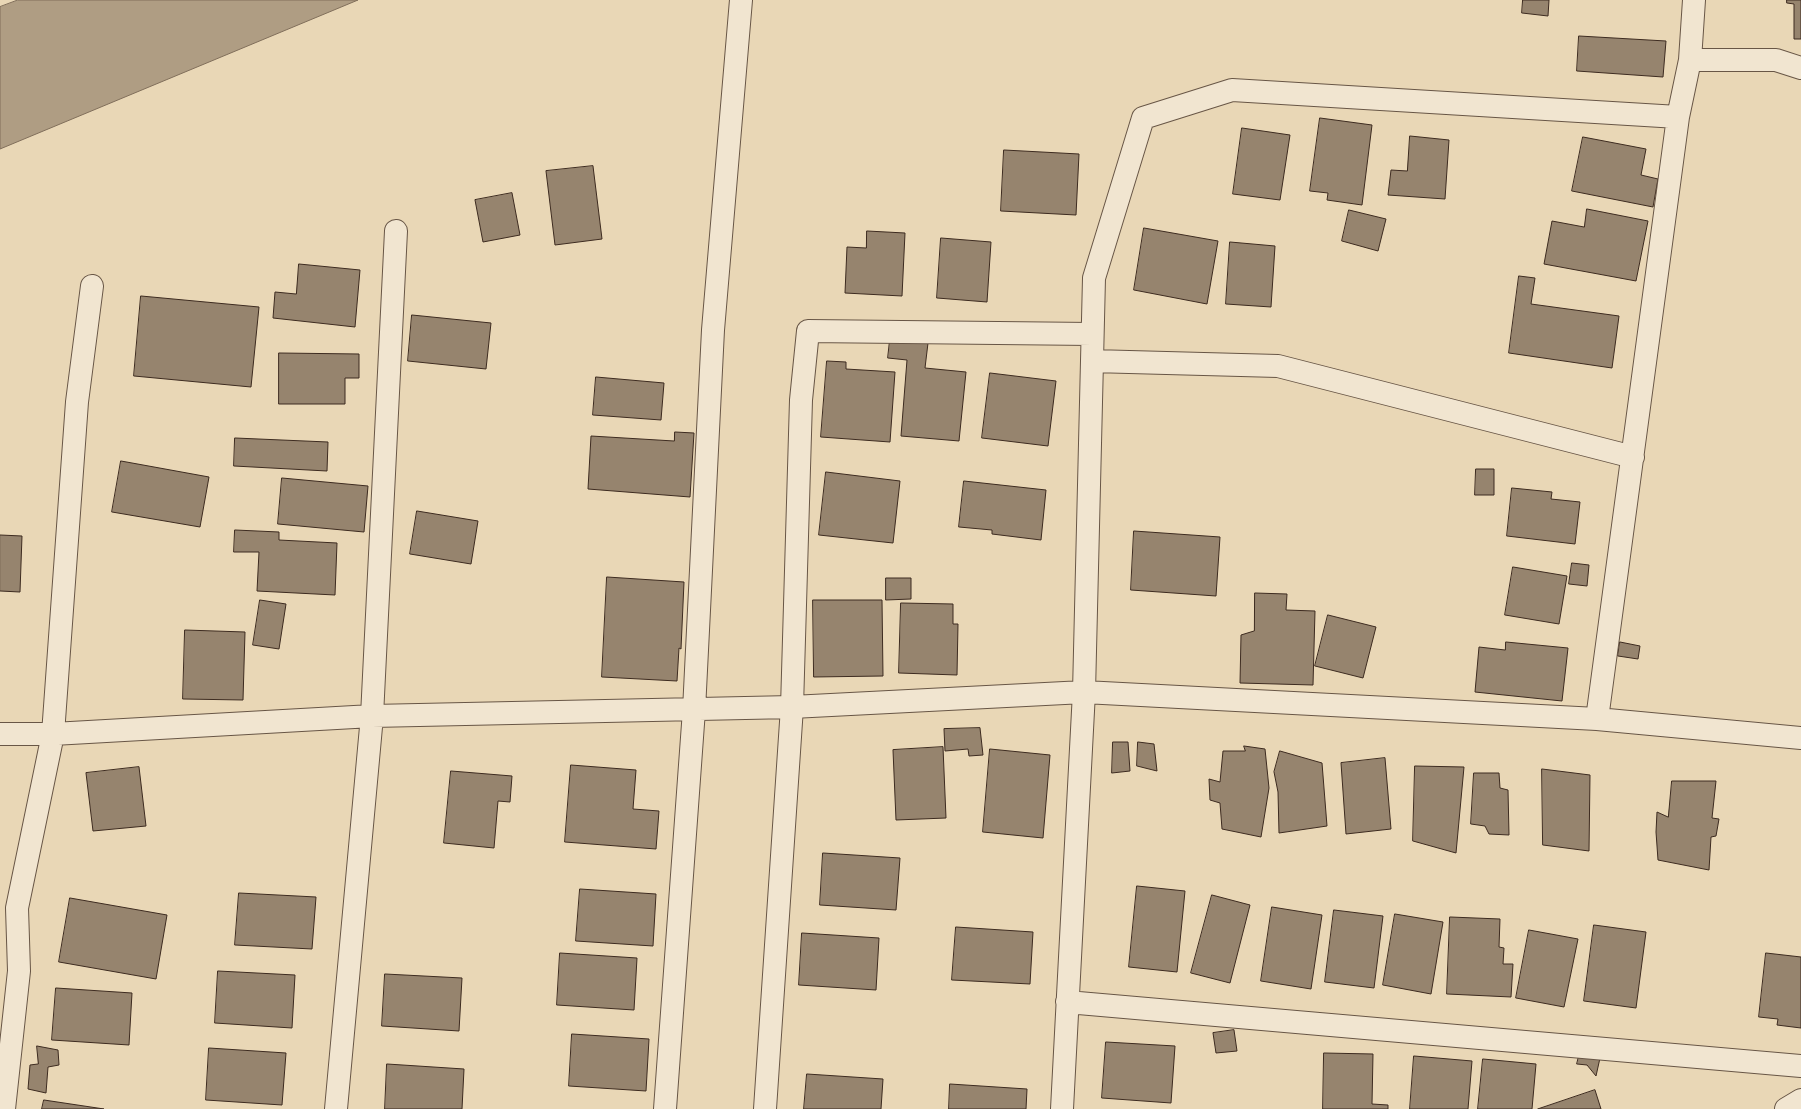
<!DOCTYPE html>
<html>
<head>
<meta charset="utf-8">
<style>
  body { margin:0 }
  canvas { display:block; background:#e9d7b6 }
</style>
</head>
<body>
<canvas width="1801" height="1109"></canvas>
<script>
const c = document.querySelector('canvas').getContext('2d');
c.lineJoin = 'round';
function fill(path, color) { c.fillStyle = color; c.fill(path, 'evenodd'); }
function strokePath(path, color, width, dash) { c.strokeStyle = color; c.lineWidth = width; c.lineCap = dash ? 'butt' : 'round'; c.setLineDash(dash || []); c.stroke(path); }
const water = new Path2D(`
  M18 0H358L0 149V7Z`);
fill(water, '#af9d83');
strokePath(water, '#816f5b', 1);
const building = new Path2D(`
  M1523 0H1549L1548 16 1522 13Z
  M1787 0H1801V39H1794V4L1787 3Z
  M1579 36 1666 41 1663 77 1577 71Z
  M1320 118 1372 125 1362 205 1327 200 1328 193 1310 191Z
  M1242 128 1290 135 1280 200 1233 194Z
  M1410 136 1449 140 1445 199 1388 195 1391 170 1407 171Z
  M1583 137 1646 149 1641 175 1658 179 1653 207 1572 191Z
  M1004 150 1079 154 1076 215 1001 211Z
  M593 166 602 239 555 245 546 171Z
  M512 193 520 235 483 242 475 200Z
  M1587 209 1648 221 1636 281 1544 264 1552 221 1584 227Z
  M1349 210 1386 219 1378 251 1342 241Z
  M1144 228 1218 241 1207 304 1134 290Z
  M867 231 905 233 902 296 845 293 847 247 866 248Z
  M941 238 991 242 987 302 937 298Z
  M1230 242 1275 246 1271 307 1226 304Z
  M299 264 360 270 355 327 273 318 275 292 296 294Z
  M1519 276 1535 278 1531 304 1619 316 1612 368 1509 353Z
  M141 296 259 307 251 387 134 376Z
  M412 315 491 323 486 369 408 361Z
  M890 340 928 343 925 368 966 372 959 441 901 436 907 360 888 358Z
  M279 353 359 354V378H345V404H279Z
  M827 361 846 362V369L895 372 890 442 821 437Z
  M990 373 1056 381 1048 446 982 438Z
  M596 377 664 383 661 420 593 415Z
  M675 432 694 433 690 497 588 489 591 436 674 441Z
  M235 438 328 442 327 471 234 466Z
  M121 461 209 477 200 527 112 512Z
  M1476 469H1494V495H1475Z
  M826 472 900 481 893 543 819 535Z
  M282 478 368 486 364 532 278 524Z
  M964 481 1046 490 1041 540 992 534V530L959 527Z
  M1512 488 1552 492 1551 499 1580 502 1575 544 1507 536Z
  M417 511 478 521 471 564 410 554Z
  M235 530 279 532V540L337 543 335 595 257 591 259 552H234Z
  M1134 531 1220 537 1216 596 1131 590Z
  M0 535 22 536 20 592 0 591Z
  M1572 563 1589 565 1587 586 1569 584Z
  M1513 567 1567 576 1559 624 1505 615Z
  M607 577 684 582 681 649 679 648 677 681 602 677Z
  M886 578H911V599L886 600Z
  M1255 593 1287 594 1286 610 1315 611 1313 685 1240 683 1241 635 1254 631Z
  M260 600 286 604 279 649 253 645Z
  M813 600H882L883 676 814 677Z
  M901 603 953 604V624H958L957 675 899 673Z
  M1328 615 1376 627 1363 678 1315 666Z
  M185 630 245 632 243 700 183 699Z
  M1506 642 1568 648 1562 701 1475 692 1479 647 1505 650Z
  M1620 642 1640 646 1638 659 1618 656Z
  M980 728 983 755 969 756 968 749 945 751 944 729Z
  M1113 742H1128L1130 771 1112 773Z
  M1138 742 1154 744 1157 771 1137 766Z
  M1244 746 1265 749 1269 788 1261 837 1222 829 1220 803 1210 800 1209 779 1220 782 1223 751H1245Z
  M943 747 946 818 896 820 893 750Z
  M990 749 1050 755 1043 838 983 832Z
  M1280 751 1322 763 1327 826 1279 833 1278 792 1274 772Z
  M1385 758 1391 829 1346 834 1341 763Z
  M571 765 636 770 633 809 659 811 656 849 565 842Z
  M1415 766 1464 767 1456 853 1413 841Z
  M139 767 146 826 93 831 86 773Z
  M1542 769 1590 775 1589 851 1543 845Z
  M451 771 512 776 510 802 498 801 494 848 444 843Z
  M1474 773H1499L1500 788 1508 790 1509 835 1489 834 1485 826 1471 824Z
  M1672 781H1716L1712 818 1719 819 1716 836 1711 837 1709 870 1658 860 1656 832 1657 812 1668 817Z
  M823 853 900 858 896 910 820 905Z
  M1137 886 1185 891 1177 972 1129 967Z
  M580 889 656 894 653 946 576 941Z
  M239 893 316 897 312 949 235 945Z
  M1212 895 1250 905 1230 983 1191 973Z
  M70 898 167 915 156 979 59 962Z
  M1272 907 1322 915 1311 989 1261 981Z
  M1334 910 1383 916 1374 988 1325 982Z
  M1395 914 1443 922 1431 994 1383 985Z
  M1450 917 1500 919 1499 947 1504 948 1503 964H1513L1511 997 1447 994Z
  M1594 925 1646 932 1636 1008 1584 1001Z
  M956 927 1033 932 1030 984 952 980Z
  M1529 930 1578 939 1564 1007 1516 998Z
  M802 933 879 938 876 990 799 985Z
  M560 953 637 958 634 1010 557 1005Z
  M1766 953 1801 957V1028L1777 1025 1778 1019 1759 1017Z
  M218 971 295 975 292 1028 215 1023Z
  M385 974 462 978 459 1031 382 1026Z
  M56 988 132 993 129 1045 52 1040Z
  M1234 1030 1237 1051 1216 1053 1213 1033Z
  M572 1034 649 1039 646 1091 569 1086Z
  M1106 1042 1175 1046 1171 1103 1102 1098Z
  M37 1046 58 1050 59 1065 48 1067 46 1093 28 1089 30 1065 38 1064Z
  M209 1048 286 1053 282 1105 206 1100Z
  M1580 1052 1600 1058 1596 1076 1587 1065 1577 1064Z
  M1324 1053 1373 1054 1372 1104 1388 1105V1109H1323Z
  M1414 1056 1472 1061 1468 1109H1410Z
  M1483 1059 1536 1064 1532 1109H1478Z
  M387 1064 464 1069 462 1109H385Z
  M807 1074 883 1079 881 1109H804Z
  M950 1084 1027 1089 1026 1109H949Z
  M1595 1090 1601 1109H1538Z
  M44 1100 104 1109H42Z`);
fill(building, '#96846e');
strokePath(building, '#3d2b20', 1);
const street = new Path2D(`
  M1690 60 1694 0
  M1678 117 1690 60H1776L1801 68
  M1092 361 1278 366 1633 457
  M0 734H53L372 716 792 707 1084 692 1597 719 1801 738
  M1067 1002 1801 1066
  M4 1109 19 971 17 908 53 734 77 402 92 286
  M336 1109 372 716 396 231
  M665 1109 694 710 713 330 741 0
  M765 1109 792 707 801 400 808 331 1092 334
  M1062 1109 1084 692 1094 278 1143 118 1232 90 1678 117 1597 719
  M1786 1109 1801 1100`);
strokePath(street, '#685646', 24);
strokePath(street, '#f1e5d0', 22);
</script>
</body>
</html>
